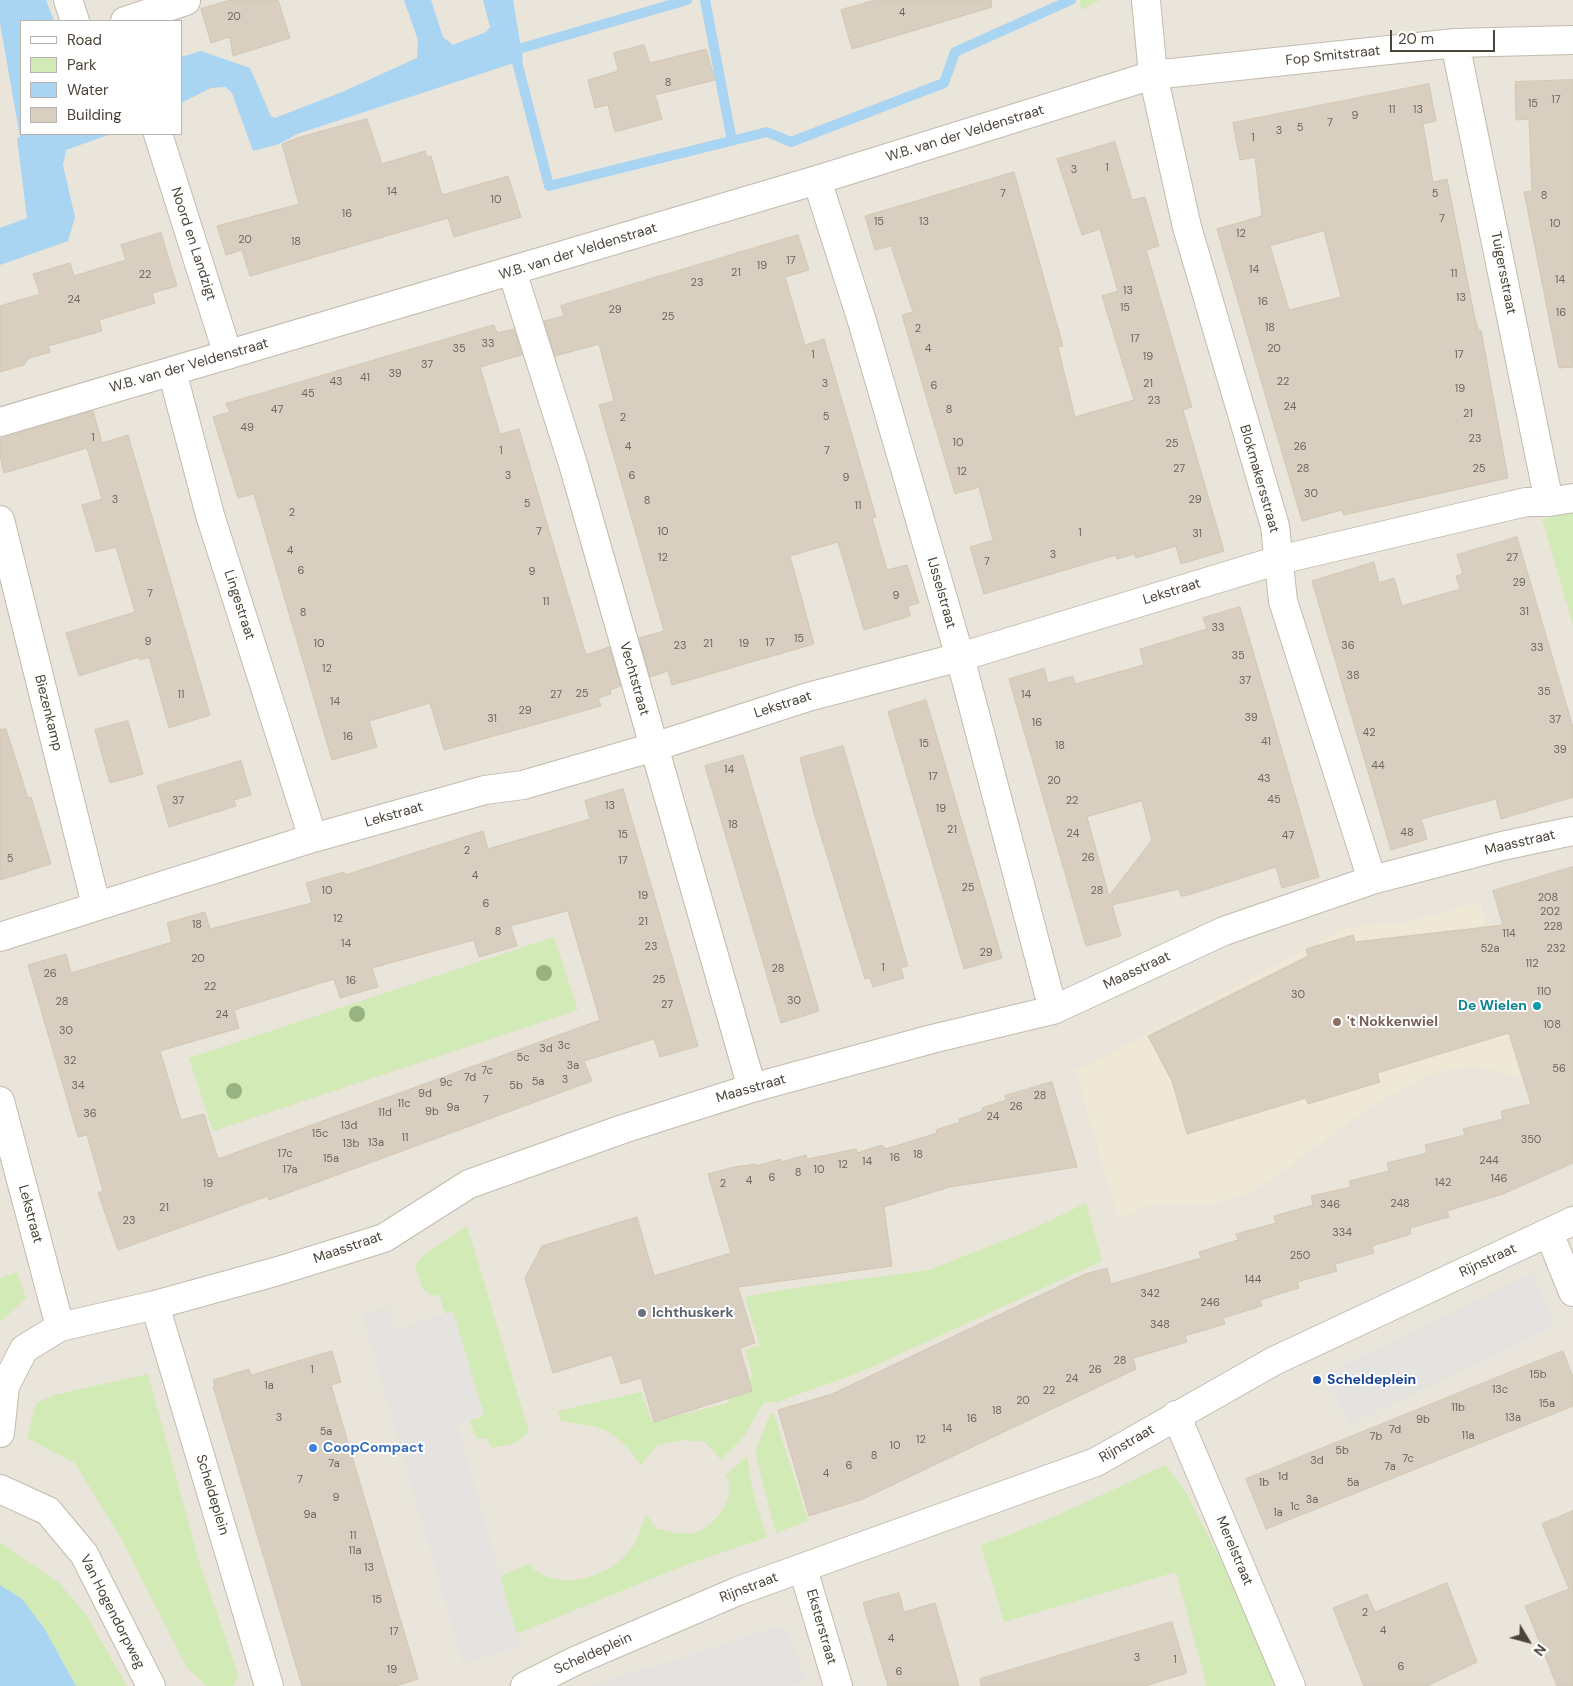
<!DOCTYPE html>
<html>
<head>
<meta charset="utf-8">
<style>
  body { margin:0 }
  #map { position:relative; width:1573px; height:1686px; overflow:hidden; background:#f6f3ec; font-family:"DM Sans",sans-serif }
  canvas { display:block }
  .legend { position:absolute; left:20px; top:20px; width:162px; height:115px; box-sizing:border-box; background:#fff; border:1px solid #b7b4b0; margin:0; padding:6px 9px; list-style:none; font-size:15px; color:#4b4439 }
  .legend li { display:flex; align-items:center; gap:10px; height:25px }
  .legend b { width:25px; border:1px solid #b7b4b0 }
  .north { position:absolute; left:1503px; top:1616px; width:50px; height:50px; -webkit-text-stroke:4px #fff; paint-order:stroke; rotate:127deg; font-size:14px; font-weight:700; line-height:20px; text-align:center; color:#4b4439 }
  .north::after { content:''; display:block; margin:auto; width:18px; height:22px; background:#4b4439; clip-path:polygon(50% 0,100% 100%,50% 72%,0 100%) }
  .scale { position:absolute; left:1390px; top:30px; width:105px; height:22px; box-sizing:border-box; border:2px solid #4b4439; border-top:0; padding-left:6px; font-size:15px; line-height:18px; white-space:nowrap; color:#4b4439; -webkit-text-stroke:4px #fff; paint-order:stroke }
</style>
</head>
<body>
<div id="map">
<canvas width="1573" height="1686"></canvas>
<ul class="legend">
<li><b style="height:6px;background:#fff"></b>Road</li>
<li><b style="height:14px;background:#d2eab5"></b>Park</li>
<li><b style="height:14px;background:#a9d4f2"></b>Water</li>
<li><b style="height:14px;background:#d8cfc1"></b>Building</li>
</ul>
<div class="north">N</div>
<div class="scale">20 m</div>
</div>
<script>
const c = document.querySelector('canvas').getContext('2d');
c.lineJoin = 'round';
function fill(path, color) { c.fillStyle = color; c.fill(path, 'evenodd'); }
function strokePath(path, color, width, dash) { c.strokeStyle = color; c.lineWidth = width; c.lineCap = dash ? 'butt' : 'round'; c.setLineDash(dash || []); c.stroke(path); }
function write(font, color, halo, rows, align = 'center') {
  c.font = font + ' "DM Sans",sans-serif'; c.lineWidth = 4; c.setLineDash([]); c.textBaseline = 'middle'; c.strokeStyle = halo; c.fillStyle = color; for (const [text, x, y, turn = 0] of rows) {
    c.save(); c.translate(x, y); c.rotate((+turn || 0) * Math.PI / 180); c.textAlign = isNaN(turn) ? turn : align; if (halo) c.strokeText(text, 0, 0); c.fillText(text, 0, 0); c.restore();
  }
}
fill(new Path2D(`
  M0 0H1573V1686H0ZM21 21H181V134H21Z`), '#eae5da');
fill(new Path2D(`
  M1482 901 1491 981 1521 1078 1479 1066H1466L1430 1074 1379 1101 1253 1192 1212 1205 1149 1204 1119 1220 1075 1070 1092 1063 1346 928 1405 922Z`), '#efe8d6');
fill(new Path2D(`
  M1080 0H1100L1081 10Z
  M1573 513V625L1542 519Z
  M554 937 578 1010 213 1131 189 1058Z
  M1086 1203 1102 1261 863 1371 777 1402H764L743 1438 721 1460 705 1442 684 1440 657 1445 641 1465C614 1429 605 1427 561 1421L557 1411 641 1392 652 1422 728 1403 724 1387 753 1377 745 1350 760 1345 745 1297 780 1290 929 1270 1035 1228Z
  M467 1226 529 1432 516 1443 492 1448 486 1438 477 1439 469 1420 484 1415 453 1312 445 1313 439 1294 432 1296 422 1288 415 1265 425 1254Z
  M17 1272 26 1298 0 1322V1278Z
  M148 1374 199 1561 239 1677 233 1686H207L187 1668 122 1540 75 1463 27 1438 36 1403 54 1395Z
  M770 1414H774L808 1521 776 1533 755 1453Z
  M747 1456 753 1493 767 1537 683 1566 516 1634 499 1577 528 1564C532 1567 538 1573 543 1575 577 1589 616 1572 635 1543 640 1535 642 1523 646 1514L657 1529C671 1532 687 1537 701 1530 720 1520 736 1495 726 1475Z
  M1165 1465 1184 1489 1257 1630 1279 1686H1207L1176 1572 1004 1622 981 1545C1044 1523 1104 1494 1165 1465Z
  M0 1542 60 1584 86 1615 127 1686H76L44 1628 22 1599 0 1585Z`), '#d2eab5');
fill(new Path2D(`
  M1533 1273 1555 1325 1350 1425 1323 1375Z
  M388 1307 395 1331 453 1311 484 1416 457 1424 520 1646 463 1664 362 1314Z
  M785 1625 806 1681 790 1686H590Z`), '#e5e3e0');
fill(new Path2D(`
  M0 0H46L54 21H21V134H111L66 150 63 165 75 217 68 241 0 265V228L27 218 17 138 20 137 0 23Z
  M404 0H431L443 37 453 45 486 32 490 27 483 0H513L523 60 297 134 279 144 253 151 232 93 226 87 211 88 181 103V57L201 51 250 68 271 116 275 118 342 92 417 58 418 40Z
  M0 1585 22 1599 44 1628 76 1686H0Z`), '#a9d4f2');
strokePath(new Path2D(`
  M705 0 732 141
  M514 44 515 50 687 0
  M514 50 549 186 767 132 791 142 944 83 955 52 1071 0`), '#a9d4f2', 10);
const building = new Path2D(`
  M231 0H278L290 38 233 56 230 37 211 43 201 9Z
  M876 0H991L992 7 852 49 841 10Z
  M644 45 650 63 706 49 715 80 655 95 662 119 615 132 608 105 595 108 588 80 618 71 614 53Z
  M1573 80V367L1559 368 1524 192 1532 191 1529 119 1516 120 1515 82Z
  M1429 84 1436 121 1423 124 1433 182 1447 179 1475 319 1479 331 1481 330 1508 478 1344 515 1342 510 1302 521 1217 229 1262 216 1255 157 1240 160 1233 123ZM1324 231 1341 297 1289 310 1270 246Z
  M367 119 382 164 425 151 427 157 431 156 442 195 508 176 521 217 454 237 448 218 250 276 242 250 226 255 217 226 299 204 282 144 300 137Z
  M1115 142 1132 200 1145 197 1159 246 1146 250 1192 407 1183 410 1224 551 1181 564 1176 546 1136 558 1134 554 1117 559 1116 555 984 594 970 547 993 540 979 487 955 494 902 315 913 312 891 246 875 250 865 216 1014 172 1063 346 1058 347 1075 417 1134 400 1102 296 1118 291 1100 229 1082 235 1057 159Z
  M161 233 177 286 152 293 155 303 99 320 102 331 48 346 50 352 29 358 24 365 0 372V306L40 294 33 274 70 263 74 276 126 260 121 245Z
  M798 235 809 270 785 277 805 345 824 339 876 517 872 518 887 570 907 565 919 603 908 606 910 616 864 630 838 542 790 556 814 644 672 685 668 671 650 677 639 638 664 631 599 405 614 401 599 344 555 356 544 321 564 316 561 306Z
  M494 325 497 333 514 329 522 355 480 367 500 434 519 429 586 655 609 647 621 686 610 690 611 694 598 698 601 706 444 750 430 703 369 721 377 747 332 760 254 494 238 498 213 417 230 412 226 404Z
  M93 411 102 443 128 435 210 715 169 728 149 657 140 660 139 657 79 676 66 633 135 612 116 547 96 552 82 505 102 499 87 448 4 473 0 456V439Z
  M1517 537 1573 727V797L1501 819 1496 799 1421 819 1427 839 1391 850 1312 581 1374 562 1379 583 1394 578 1402 606 1460 589 1456 576 1463 574 1457 555Z
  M1240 607 1319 877 1282 888 1276 867 1185 896H1181L1179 889 1112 905 1121 936 1086 946 1009 679 1044 668 1048 683 1073 676 1075 684 1144 665 1140 649 1207 629 1203 618ZM1142 801 1152 840 1109 896 1087 817Z
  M926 700 1002 958 964 969 888 712Z
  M128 721 143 774 110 783 95 730Z
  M6 729 28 798 31 797 51 864 0 880V730Z
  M843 746 908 966 901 968 904 978 873 987 870 978 865 979 814 813 800 758Z
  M743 755 819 1011 781 1023 705 766Z
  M241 761 251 795 234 800 236 806 169 827 157 786Z
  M623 789 698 1046 660 1057 654 1039 584 1061 592 1081 269 1200 268 1196 118 1250 98 1193 103 1191 87 1135 78 1137 28 965 66 954 71 973 172 942 167 923 205 912 210 929 312 903 306 883 344 872 345 875 483 831 488 849 590 819 585 801ZM568 911 600 1020 218 1159 204 1114 181 1120 160 1051 239 1028 234 1010 334 979 340 998 378 987 372 968 474 940 479 957 517 946 511 926Z
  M1573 867V1163L1503 1194 1447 1211 1449 1217 1410 1228 1411 1234 1372 1246 1374 1253 1335 1264 1337 1271 1297 1282 1299 1288 1260 1300 1262 1306 1223 1318 1225 1324 1185 1336 1187 1342 1133 1358 1136 1369 863 1499 809 1516 778 1410 832 1394 1085 1274 1107 1268 1111 1284 1201 1258 1199 1252 1238 1240 1236 1234 1276 1223 1274 1216 1313 1205 1311 1196 1351 1187 1349 1181 1389 1171 1387 1163 1427 1153 1425 1145 1465 1135 1463 1129 1503 1119 1501 1111 1531 1104 1509 1033 1377 1073 1380 1082 1308 1104 1306 1098 1187 1134 1172 1081 1148 1036 1308 956 1306 949 1353 935 1355 942 1503 925 1493 891Z
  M1052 1082 1077 1167 950 1187 884 1207 892 1266 738 1287 755 1343 740 1348 752 1391 654 1422 641 1378 621 1384 612 1355 553 1373 525 1278 542 1246 637 1217 654 1276 731 1253 708 1174 734 1167 756 1164V1166L781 1159V1162L806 1155 807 1159 856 1149 857 1153 882 1145 886 1149 937 1133 936 1130 960 1122 959 1119 980 1112 983 1110 982 1108 1006 1100 1005 1096Z
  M332 1351 341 1382 331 1385 418 1679 396 1686H302L213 1386H215L213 1380 249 1369 251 1375Z
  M1563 1351 1573 1377V1406L1266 1529 1246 1479Z
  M1573 1511V1686H1557L1525 1606 1569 1589 1542 1524Z
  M1447 1583 1477 1662 1427 1686H1364L1333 1608 1367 1594 1375 1612Z
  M899 1593 904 1612 935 1603 959 1686H888L863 1603Z
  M1172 1622 1187 1673 1145 1686H981L980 1679Z`);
fill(building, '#d8cfc1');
strokePath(building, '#d3c7b4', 1);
const minor = new Path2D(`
  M68 0 75 21
  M1146 0 1153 75 1187 227 1275 526 1283 601 1372 880
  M125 21 186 1
  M1455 43 1549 502
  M158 134 228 355
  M817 180 862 321 960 657 1053 1010
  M512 271 573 464 752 1088
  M172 371 210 515 313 838
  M0 422 817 180 1153 75 1455 43 1573 40
  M0 520 96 905
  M0 937 313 838 485 790 523 785 654 747 808 697 960 657 1279 560 1526 502H1549L1573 498
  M0 1101 60 1327
  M1549 1233 1573 1292
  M155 1305 269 1686
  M1176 1415 1291 1686
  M0 1433 5 1386 24 1349 60 1327 155 1305 278 1271 384 1238 469 1184 623 1129 752 1088 932 1039 1053 1010 1224 931 1372 880 1502 846 1573 831
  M803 1569 838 1686`);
const tertiary = new Path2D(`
  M0 1489 48 1511 84 1554 151 1686
  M525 1686 577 1660 738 1591 1096 1462 1274 1361 1573 1221`);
strokePath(minor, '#c2bbae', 30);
strokePath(tertiary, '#c2bbae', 30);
strokePath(minor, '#fff', 28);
strokePath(tertiary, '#fff', 28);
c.fillStyle = '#97b381';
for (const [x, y] of [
  [544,973],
  [357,1014],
  [234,1091]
]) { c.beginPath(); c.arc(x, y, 8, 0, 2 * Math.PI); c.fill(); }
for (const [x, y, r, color] of [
  [1537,1006,5,"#0f9aa8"],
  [1337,1022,5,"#8d6e63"],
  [642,1313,5,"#6b7280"],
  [1317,1380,5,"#1a4fb4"],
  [313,1448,5,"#3f7fe0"]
]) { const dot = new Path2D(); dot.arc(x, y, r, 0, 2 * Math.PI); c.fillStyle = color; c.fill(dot); strokePath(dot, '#fff', 2); }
write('11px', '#6e675b', null, [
  ["4",902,13],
  ["20",234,17],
  ["8",668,83],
  ["17",1556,100],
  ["15",1533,104],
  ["11",1392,110],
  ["13",1418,110],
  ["9",1355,116],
  ["7",1330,123],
  ["5",1300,128],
  ["3",1279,131],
  ["1",1253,138],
  ["1",1107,168],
  ["3",1074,170],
  ["14",392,192],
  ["7",1003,194],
  ["5",1435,194],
  ["8",1544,196],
  ["10",496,200],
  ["16",347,214],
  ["7",1442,219],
  ["15",879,222],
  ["13",924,222],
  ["10",1555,224],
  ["12",1241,234],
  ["20",245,240],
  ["18",296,242],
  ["17",791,261],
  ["19",762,266],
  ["14",1254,270],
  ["21",736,273],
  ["11",1454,274],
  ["22",145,275],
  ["14",1560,280],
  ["23",697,283],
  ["13",1128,291],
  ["13",1461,298],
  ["24",74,300],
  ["16",1263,302],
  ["15",1125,308],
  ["29",615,310],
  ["16",1561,313],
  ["25",668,317],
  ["18",1270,328],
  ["2",918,329],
  ["17",1135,339],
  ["33",488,344],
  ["35",459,349],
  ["4",928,349],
  ["20",1274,349],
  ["1",813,355],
  ["17",1459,355],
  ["19",1148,357],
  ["37",427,365],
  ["39",395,374],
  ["41",365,378],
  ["43",336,382],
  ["22",1283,382],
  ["3",825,384],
  ["21",1148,384],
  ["6",934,386],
  ["19",1460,389],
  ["45",308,394],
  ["23",1154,401],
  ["24",1290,407],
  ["47",277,410],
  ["8",949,410],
  ["21",1468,414],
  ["5",826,417],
  ["2",623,418],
  ["49",247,428],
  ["1",93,438],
  ["23",1475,439],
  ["10",958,443],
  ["25",1172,444],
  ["4",628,447],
  ["26",1300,447],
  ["1",501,451],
  ["7",827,451],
  ["27",1179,469],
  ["28",1303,469],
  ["25",1479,469],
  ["12",962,472],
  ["3",508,476],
  ["6",632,476],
  ["9",846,478],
  ["30",1311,494],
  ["3",115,500],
  ["29",1195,500],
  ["8",647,501],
  ["5",527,504],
  ["11",858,506],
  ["2",292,513],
  ["7",539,532],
  ["10",663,532],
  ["1",1080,533],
  ["31",1197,534],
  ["4",290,551],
  ["3",1053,555],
  ["12",663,558],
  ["27",1512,558],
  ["7",987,562],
  ["6",301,571],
  ["9",532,572],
  ["29",1519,583],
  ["7",150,594],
  ["9",896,596],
  ["11",546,602],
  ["31",1524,612],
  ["8",303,613],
  ["33",1218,628],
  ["15",799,639],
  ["9",148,642],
  ["17",770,643],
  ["10",319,644],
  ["21",708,644],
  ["19",744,644],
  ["23",680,646],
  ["36",1348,646],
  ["33",1537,648],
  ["35",1238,656],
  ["12",327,669],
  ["38",1353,676],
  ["37",1245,681],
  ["35",1544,692],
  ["25",582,694],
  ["11",181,695],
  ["27",556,695],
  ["14",1026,695],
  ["14",335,702],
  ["29",525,711],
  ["39",1251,718],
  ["31",492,719],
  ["37",1555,720],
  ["16",1037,723],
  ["42",1369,733],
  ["16",348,737],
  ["41",1266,742],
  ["15",924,744],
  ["18",1060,746],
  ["39",1560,750],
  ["44",1378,766],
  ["14",729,770],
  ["17",933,777],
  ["43",1264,779],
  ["20",1054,781],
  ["45",1274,800],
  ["37",178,801],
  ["22",1072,801],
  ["13",610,806],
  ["19",941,809],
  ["18",733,825],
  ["21",952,830],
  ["48",1407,833],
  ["24",1073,834],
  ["15",623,835],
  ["47",1288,836],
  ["2",467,851],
  ["26",1088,858],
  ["5",10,859],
  ["17",623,861],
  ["4",475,876],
  ["25",968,888],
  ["10",327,891],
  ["28",1097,891],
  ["19",643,896],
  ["208",1548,898],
  ["6",486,904],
  ["202",1550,912],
  ["12",338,919],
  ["21",643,922],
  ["18",197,925],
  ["228",1553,927],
  ["8",498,932],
  ["114",1509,934],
  ["14",346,944],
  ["23",651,947],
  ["52a",1490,949],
  ["232",1556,949],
  ["29",986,953],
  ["20",198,959],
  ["112",1532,964],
  ["1",883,968],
  ["28",778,969],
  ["26",50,974],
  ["25",659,980],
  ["16",351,981],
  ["22",210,987],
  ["110",1544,992],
  ["30",1298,995],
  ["30",794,1001],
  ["28",62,1002],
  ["27",667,1005],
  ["24",222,1015],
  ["108",1552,1025],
  ["30",66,1031],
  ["3c",564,1046],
  ["3d",546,1049],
  ["5c",523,1058],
  ["32",70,1061],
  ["3a",573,1066],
  ["56",1559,1069],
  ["7c",487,1071],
  ["7d",470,1078],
  ["3",565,1080],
  ["5a",538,1082],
  ["9c",446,1083],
  ["34",78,1086],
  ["5b",516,1086],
  ["9d",425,1094],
  ["28",1040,1096],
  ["7",486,1100],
  ["11c",404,1104],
  ["26",1016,1107],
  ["9a",453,1108],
  ["9b",432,1112],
  ["11d",385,1113],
  ["36",90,1114],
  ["24",993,1117],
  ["13d",349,1126],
  ["15c",320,1134],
  ["11",405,1138],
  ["350",1531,1140],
  ["13a",376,1143],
  ["13b",351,1144],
  ["17c",285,1154],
  ["18",918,1155],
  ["16",895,1158],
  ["15a",331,1159],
  ["244",1489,1161],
  ["14",867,1162],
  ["12",843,1165],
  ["17a",290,1170],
  ["10",819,1170],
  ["8",798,1173],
  ["6",772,1178],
  ["146",1499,1179],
  ["4",749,1181],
  ["142",1443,1183],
  ["19",208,1184],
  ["2",723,1184],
  ["248",1400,1204],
  ["346",1330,1205],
  ["21",164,1208],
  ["23",129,1221],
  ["334",1342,1233],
  ["250",1300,1256],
  ["144",1253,1280],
  ["342",1150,1294],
  ["246",1210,1303],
  ["348",1160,1325],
  ["28",1120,1361],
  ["1",312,1370],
  ["26",1095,1370],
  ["15b",1538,1375],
  ["24",1072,1379],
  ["1a",269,1386],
  ["13c",1500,1390],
  ["22",1049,1391],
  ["20",1023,1401],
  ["15a",1547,1404],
  ["11b",1458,1408],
  ["18",997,1411],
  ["3",279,1418],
  ["13a",1513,1418],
  ["16",972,1419],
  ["9b",1423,1420],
  ["14",947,1429],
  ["7d",1395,1430],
  ["5a",326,1432],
  ["11a",1468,1436],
  ["7b",1376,1437],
  ["12",921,1440],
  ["10",895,1446],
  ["5b",1342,1451],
  ["8",874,1456],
  ["7c",1408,1459],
  ["3d",1317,1461],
  ["7a",334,1464],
  ["6",849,1466],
  ["7a",1390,1467],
  ["4",826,1474],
  ["1d",1283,1477],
  ["7",300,1480],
  ["1b",1264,1483],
  ["5a",1353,1483],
  ["9",336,1498],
  ["3a",1312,1500],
  ["1c",1295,1507],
  ["1a",1278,1513],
  ["9a",310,1515],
  ["11",353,1536],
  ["11a",355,1551],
  ["13",369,1568],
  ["15",377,1600],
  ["2",1365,1613],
  ["4",1383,1631],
  ["17",394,1632],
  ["4",891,1639],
  ["3",1137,1658],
  ["1",1175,1660],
  ["6",1401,1667],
  ["19",392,1670],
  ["6",899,1672]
]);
write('14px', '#4b4439', '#fff', [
  ["Fop Smitstraat",1333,56,-6],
  ["W.B. van der Veldenstraat",965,134,-17],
  ["Noord en Landzigt",193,244,72],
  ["W.B. van der Veldenstraat",578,252,-17],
  ["Tuigersstraat",1503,273,79],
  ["W.B. van der Veldenstraat",189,366,-16],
  ["Blokmakersstraat",1259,479,74],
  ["Lekstraat",1172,592,-17],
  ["IJsselstraat",941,593,74],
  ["Lingestraat",239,605,72],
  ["Vechtstraat",634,679,74],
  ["Lekstraat",783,705,-18],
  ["Biezenkamp",48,713,76],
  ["Lekstraat",394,815,-16],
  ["Maasstraat",1520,843,-13],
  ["Maasstraat",1137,971,-25],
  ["Maasstraat",751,1089,-16],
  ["Lekstraat",30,1214,75],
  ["Maasstraat",348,1248,-19],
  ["Rijnstraat",1488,1261,-25],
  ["Rijnstraat",1127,1444,-30],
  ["Scheldeplein",212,1495,73],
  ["Merelstraat",1234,1551,67],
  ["Rijnstraat",749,1588,-21],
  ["Van Hogendorpweg",112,1612,63],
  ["Eksterstraat",821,1627,74],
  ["Scheldeplein",593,1654,-24]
]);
write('bold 14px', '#0d838f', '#fff', [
  ["De Wielen",1527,1006]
], 'right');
write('bold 14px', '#785e54', '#fff', [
  ["'t Nokkenwiel",1347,1022]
], 'left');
write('bold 14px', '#5b616d', '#fff', [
  ["Ichthuskerk",652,1313]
], 'left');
write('bold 14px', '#164399', '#fff', [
  ["Scheldeplein",1327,1380]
], 'left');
write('bold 14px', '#366cbe', '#fff', [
  ["CoopCompact",323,1448]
], 'left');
</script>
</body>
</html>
